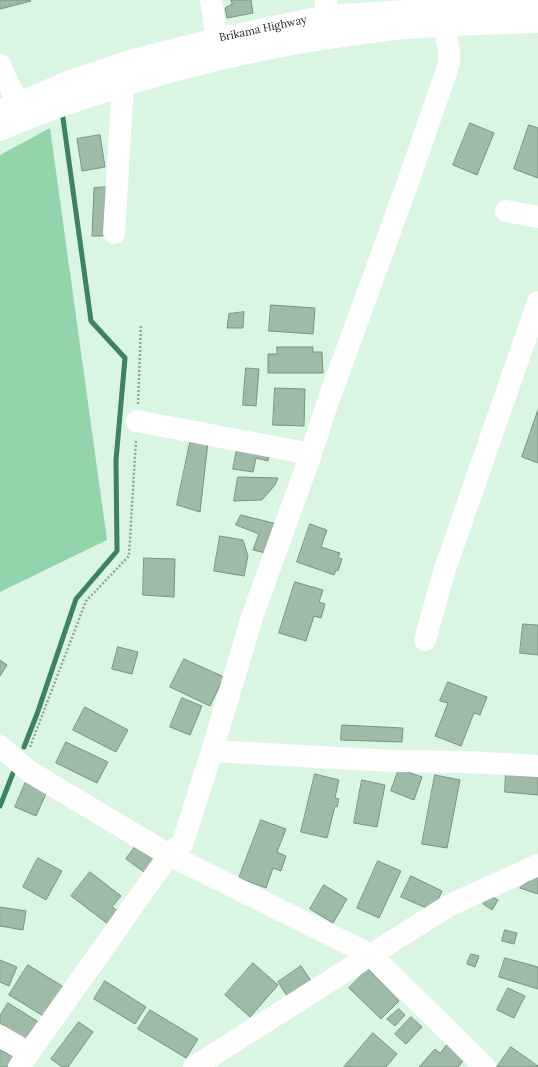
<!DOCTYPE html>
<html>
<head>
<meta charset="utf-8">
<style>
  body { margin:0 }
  canvas { display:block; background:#daf6e3 }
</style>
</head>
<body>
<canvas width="538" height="1067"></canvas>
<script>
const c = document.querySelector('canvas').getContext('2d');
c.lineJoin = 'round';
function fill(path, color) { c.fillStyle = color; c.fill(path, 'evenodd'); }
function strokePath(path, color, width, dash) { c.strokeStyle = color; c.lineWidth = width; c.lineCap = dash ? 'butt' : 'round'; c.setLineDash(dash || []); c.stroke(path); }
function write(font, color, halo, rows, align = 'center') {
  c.font = font + ' Lora,serif'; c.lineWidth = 4; c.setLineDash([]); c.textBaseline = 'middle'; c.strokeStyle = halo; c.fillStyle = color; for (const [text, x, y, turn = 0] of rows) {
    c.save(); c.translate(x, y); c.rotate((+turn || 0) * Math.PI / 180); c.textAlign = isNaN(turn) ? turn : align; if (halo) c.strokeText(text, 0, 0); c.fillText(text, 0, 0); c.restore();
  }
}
fill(new Path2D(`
  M50 128 107 540 0 592V155Z`), '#94d4ac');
strokePath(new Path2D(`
  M24 747 37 714 76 599 117 551 116 460 125 358 91 321 62 111
  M0 806 13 773`), '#3d835b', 5);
const building = new Path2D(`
  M0 0H30L31 1 0 9Z
  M231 0H251L253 13 227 18 225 8 232 4Z
  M470 123 494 133 477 175 453 165Z
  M529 125 538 128V178L514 169Z
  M100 135 105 167 82 171 77 139Z
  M110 187 107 236H92L94 188Z
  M271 305 315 308 313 334 269 331Z
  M244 312 243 328H227L229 314Z
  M277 347H313V352H322L323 373H268V354H277Z
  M246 368 259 369 256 406 243 405Z
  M275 388 305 389 304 426 273 425Z
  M538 410V463L522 457Z
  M191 438 208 442 200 512 177 505Z
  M238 444 270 450 268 461 256 458 253 472 233 469Z
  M238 477 278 478 275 485 262 500 234 501Z
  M241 515 277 524 266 553 253 550 259 534 236 525Z
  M310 524 327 530 321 547 340 553 338 558 342 559 338 571 336 570 334 575 297 562Z
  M220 536 243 540 248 556 244 576 214 571Z
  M144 558 175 559 174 597 143 595Z
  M295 582 323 590 319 602 325 604 321 618 314 616 306 641 279 633Z
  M523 624 538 625V655L520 653Z
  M118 647 138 652 132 674 112 669Z
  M184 659 224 677 210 706 170 687Z
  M0 660 7 665 0 676Z
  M448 682 487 697 480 715 474 713 461 746 435 736 448 703 440 701Z
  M182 698 202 706 190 735 170 727Z
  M85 707 128 730 116 752 73 730Z
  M342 725 403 728 402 742 341 740Z
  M66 742 108 762 97 783 56 763Z
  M399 769 422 777 414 800 391 791Z
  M506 772 538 774V795L505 792Z
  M315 774 339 780 335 798 339 799 337 807 335 806 327 838 301 832Z
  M435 775 460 780 447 848 422 844Z
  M28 777 50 785 36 816 15 807Z
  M362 780 385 785 377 827 354 823Z
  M261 820 286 829 277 852 286 856 281 871 273 868 266 888 239 878Z
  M140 840 158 853 144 872 126 859Z
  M38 858 62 871 46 900 23 887Z
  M378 861 401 871 379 918 357 908Z
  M90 872 121 896 112 907 118 911 108 924 71 896Z
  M538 875V894L520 888Z
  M411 876 442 891 433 911 401 897Z
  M324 885 347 899 333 923 310 909Z
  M489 895 498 900 492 910 483 904Z
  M0 907 26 911 23 930 0 926Z
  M505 930 517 933 514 944 502 941Z
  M471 954 479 956 475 967 467 964Z
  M505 958 538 967V989L499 977Z
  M0 960 17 967 9 986 0 982Z
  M253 963 278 985 250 1017 225 995Z
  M28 965 67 989 48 1019 9 995Z
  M301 966 316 988 292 1004 278 982Z
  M368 969 399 1001 381 1019 349 988Z
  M105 981 146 1007 135 1024 94 999Z
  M508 988 525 996 514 1018 497 1010Z
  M8 1003 45 1026 34 1044 0 1023V1016Z
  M399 1009 405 1015 395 1026 387 1019Z
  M150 1010 198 1039 186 1058 138 1029Z
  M411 1017 422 1027 406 1044 395 1034Z
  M79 1022 93 1032 68 1067H62L51 1059Z
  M373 1033 397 1054 386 1067H344Z
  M447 1045 464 1060 458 1067H419L435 1049 440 1053Z
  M511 1047 538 1066V1067H497Z
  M0 1050 17 1058 12 1067H0Z`);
fill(building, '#9fbaa7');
strokePath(building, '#789381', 1);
strokePath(new Path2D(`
  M138 404 141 326
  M30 747 86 601 129 556 136 439`), '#91a798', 2.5, [2, 2]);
strokePath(new Path2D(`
  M211 0 217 39
  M326 16V0
  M0 65 18 104
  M506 211 538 217
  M114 233 123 85
  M137 421 311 454
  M425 640 445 569 538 302
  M0 746 30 772 169 855 371 955 485 1067
  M212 751 392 761 467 762 538 766
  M0 1036 29 1053
  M19 1067 169 855 183 842 212 751 253 614 311 454 326 407 408 182 449 64V51L444 25
  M194 1067 448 906 538 865`), '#fff', 22);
strokePath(new Path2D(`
  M0 111 68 82 133 60 217 39 326 16 538 3
  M0 130C33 115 67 104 102 92 195 62 290 41 387 30 437 24 488 24 538 22`), '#fff', 22);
write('11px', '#152019', '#fff', [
  ["Brikama Highway",263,29,-12]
]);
</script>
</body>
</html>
